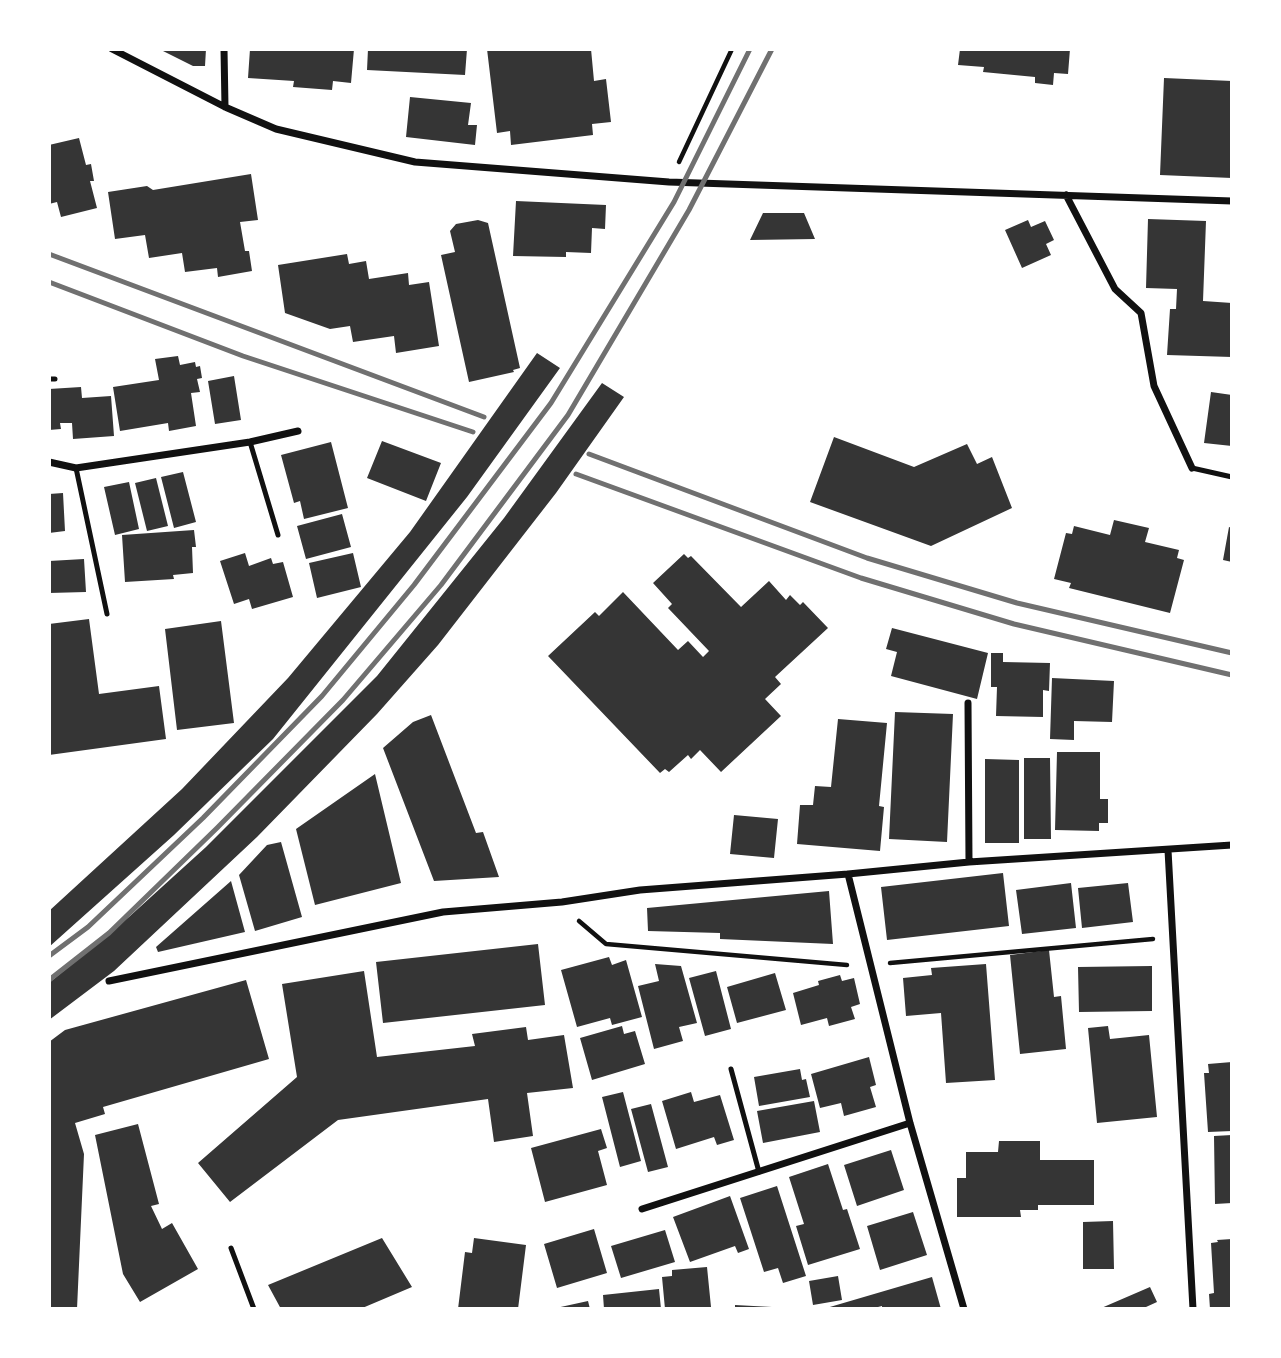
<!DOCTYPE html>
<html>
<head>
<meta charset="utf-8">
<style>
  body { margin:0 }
  #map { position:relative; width:1281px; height:1358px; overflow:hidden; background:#fff; font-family:Arial,sans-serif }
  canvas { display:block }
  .frame { position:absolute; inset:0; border:51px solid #fff; pointer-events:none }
</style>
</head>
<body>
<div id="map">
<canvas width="1281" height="1358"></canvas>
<div class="frame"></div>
</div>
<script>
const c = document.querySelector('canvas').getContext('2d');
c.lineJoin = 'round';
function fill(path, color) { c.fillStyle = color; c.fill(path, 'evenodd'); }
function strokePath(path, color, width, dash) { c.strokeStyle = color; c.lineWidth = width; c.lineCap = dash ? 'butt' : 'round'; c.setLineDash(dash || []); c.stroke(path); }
fill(new Path2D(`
  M159 49H206L205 66H193Z
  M250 49H354L351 83 333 81 332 90 293 87 294 81 248 78Z
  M368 49H467L465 75 367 70Z
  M487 49H591L594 81 606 79 611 122 592 124 593 135 511 145 510 131 497 133Z
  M960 49H1070L1068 74 1054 73 1053 85 1035 83V77L983 72 984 67 958 65Z
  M1164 78 1232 81V178L1160 175Z
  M410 97 471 103 468 125H477L475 145 406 137Z
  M79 138 86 165 91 164 94 181H90L97 208 61 217 57 202 49 204V145Z
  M251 174 258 220 240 222 245 251H249L252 271 218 277 217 268 185 272 182 253 149 258 145 235 115 239 108 192 147 186 153 190Z
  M516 201 606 205 605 229 592 228 591 253 566 252V257L513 256Z
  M763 213H804L815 239 750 240Z
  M1148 219 1206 221 1203 301 1232 303V357L1167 355 1170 309H1176L1177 289 1146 288Z
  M478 220 488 223 520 368 513 370 514 372 469 382 441 255 455 252 450 231 456 224Z
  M1028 220 1031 227 1045 221 1054 240 1046 244 1051 255 1022 268 1005 230Z
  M347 254 349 264 366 261 369 279 408 273 409 285 429 282 439 346 396 353 394 336 353 342 350 326 330 329 285 313 278 265Z
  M537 353 560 368 467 497 273 739 174 835 49 947V911L182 789 288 678 410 532Z
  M178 356 180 365 195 362 196 367 200 366 202 378 197 379 200 392 191 393 196 426 169 431 168 423 120 431 113 387 159 380 155 359Z
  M234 376 241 420 215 424 208 381Z
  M602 383 624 397 556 493 438 645 377 714 257 837 114 971 49 1020V983L130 916 206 847 377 676 504 518Z
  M81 387 82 398 111 396 114 436 73 439 72 423H60L61 429 49 430V389Z
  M1211 392 1232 395V446L1204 443Z
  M834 437 914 467 967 444 977 464 992 457 1012 508 931 546 810 502Z
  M382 441 441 463 426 501 367 478Z
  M331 442 348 508 304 519 300 501 294 503 281 455Z
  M183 472 196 522 174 528 161 477Z
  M156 478 168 526 147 531 135 483Z
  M129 482 139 529 115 535 104 487Z
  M63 493 65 531 49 533V494Z
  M342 514 351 547 306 559 297 526Z
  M1114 520 1149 528 1145 542 1179 550 1177 558 1184 560 1170 613 1069 588 1071 583 1054 579 1066 533 1072 534 1074 526 1110 535Z
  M1229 527 1232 528V562L1223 560Z
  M194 530 196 547H192L193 573 173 575 174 579 125 582 122 535Z
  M245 553 249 566 271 558 273 564 283 562 293 597 252 609 249 599 234 604 220 561Z
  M353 553 361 587 317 598 309 563Z
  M684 554 688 558 691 556 741 607 769 581 786 600 790 595 800 605 803 602 828 628 775 677 781 684 765 699 781 716 721 772 700 750 691 759 688 755 669 772 665 769 660 773 548 656 595 612 599 616 623 592 678 650 688 641 703 657 709 651 668 608 672 604 653 583Z
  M84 559 86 592 49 593V561Z
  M89 619 99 694 159 686 166 739 49 755V624Z
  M221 621 234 723 177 730 165 629Z
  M892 628 988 653 977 699 891 676 897 652 886 649Z
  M991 653H1003V662L1050 663 1049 691 1043 690V717L996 716 997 687H991Z
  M1052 678 1114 681 1112 722 1074 721V740L1050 739Z
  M895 712 953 714 947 842 889 839Z
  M431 715 476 833 483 832 499 877 434 881 383 748 413 722Z
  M838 719 887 723 879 806 884 807 880 851 797 844 800 805H813L815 786 831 787Z
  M1057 752H1100V799H1108V823H1099V831L1055 830Z
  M1024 758H1050L1051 839H1024Z
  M985 759 1019 760V843H985Z
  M375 774 401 883 315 905 296 829Z
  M734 815 778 819 774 858 730 854Z
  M281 842 302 917 255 931 239 875 267 845Z
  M1003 873 1009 926 887 940 881 887Z
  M231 881 245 932 158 952 156 947Z
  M1071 883 1076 928 1022 934 1016 890Z
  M1128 883 1133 922 1082 928 1078 888Z
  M829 891 833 944 720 939V933L648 931 647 908Z
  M538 944 545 1005 383 1023 376 962Z
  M1049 950 1054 997 1061 996 1066 1049 1020 1054 1010 955Z
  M609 957 612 965 626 960 642 1017 612 1025 610 1018 577 1027 561 970Z
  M655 964 681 966 697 1023 679 1027 683 1041 654 1049 638 986 659 981Z
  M986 964 995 1080 946 1083 941 1013 906 1016 903 978 932 975 931 968Z
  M1152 966V1011L1079 1012 1078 967Z
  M364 971 377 1057 475 1046 472 1034 526 1027 528 1040 564 1035 573 1088 527 1093 533 1136 494 1142 488 1099 338 1120 230 1202 198 1163 297 1077 282 984Z
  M716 971 731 1029 705 1036 689 978Z
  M775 973 786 1010 737 1023 727 987Z
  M840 975 842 981 854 978 860 1004 851 1007 855 1019 829 1026 827 1018 801 1025 793 993 819 985 818 981Z
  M246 980 269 1059 103 1107 105 1114 75 1123 84 1154 77 1309H49V1042L65 1030Z
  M622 1026 624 1034 635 1031 645 1064 592 1080 580 1038Z
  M1108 1026 1110 1039 1149 1035 1157 1117 1097 1123 1088 1028Z
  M869 1057 876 1085 870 1087 876 1107 844 1116 841 1103 820 1108 811 1074Z
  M1232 1062V1131L1208 1132 1204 1073H1209L1208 1064Z
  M800 1069 802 1080 806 1079 810 1097 759 1106 754 1077Z
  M623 1092 641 1161 620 1167 602 1097Z
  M691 1092 694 1102 720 1095 734 1140 717 1145 714 1137 676 1149 662 1101Z
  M814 1101 820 1132 763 1143 757 1111Z
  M651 1104 668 1167 648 1172 631 1109Z
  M138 1124 159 1204 151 1206 162 1229 172 1223 198 1269 140 1302 123 1274 95 1135Z
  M601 1129 607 1148 598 1151 607 1185 545 1202 531 1148Z
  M1232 1135V1203L1215 1204 1214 1136Z
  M999 1141H1040V1160H1094V1205H1038V1210H1020L1021 1217H957V1178H966V1152H998Z
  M891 1150 904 1190 857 1206 844 1165Z
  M828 1164 843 1210 847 1209 860 1249 808 1265 796 1226 804 1224 789 1177Z
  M777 1186 806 1276 783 1283 778 1268 764 1272 740 1198Z
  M730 1196 749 1249 738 1253 735 1246 690 1262 673 1217Z
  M913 1212 927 1255 880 1270 867 1226Z
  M1113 1221 1114 1269H1083V1222Z
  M594 1229 607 1273 557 1288 544 1244Z
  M665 1230 675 1262 621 1278 611 1246Z
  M382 1238 412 1287 360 1309H281L268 1285Z
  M474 1238 526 1245 518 1309H458L465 1252 472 1253Z
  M1232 1239V1309H1210L1209 1294 1214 1293 1211 1243 1218 1242 1217 1240Z
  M707 1267 711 1307 665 1309 662 1277 672 1276V1270Z
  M838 1276 842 1300 813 1305 809 1281Z
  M932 1277 941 1309H882V1306L870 1309H823Z
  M1150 1287 1157 1302 1146 1307V1309H1099Z
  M659 1289 661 1309H604L603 1295Z
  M588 1301 590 1309H556V1308Z
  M735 1305 772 1307V1309H735Z`), '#353535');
strokePath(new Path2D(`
  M679 162 732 49
  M579 921 606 944 847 965
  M890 963 1153 939`), '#111', 4.5);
strokePath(new Path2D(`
  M49 379H55
  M250 442 278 535
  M76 468 107 614
  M1192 468 1232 477
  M731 1069 759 1172
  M231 1248 254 1309`), '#111', 5);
strokePath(new Path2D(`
  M112 49 225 107 276 129 415 162 669 182 1232 201
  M224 49 225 107
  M1066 195 1115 289 1141 313 1154 386 1192 468
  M49 462 76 468 250 442 298 431
  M968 703 969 862
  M1168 850 1193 1309
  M848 874 910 1123 964 1309
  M109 981 443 912 562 902 640 890 848 874 969 862 1232 845
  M642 1209 910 1123`), '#111', 7);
strokePath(new Path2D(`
  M49 254 484 417
  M49 282 243 356 473 432
  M589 454 867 558 1017 603 1232 653
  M576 474 861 578 1014 624 1232 675
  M49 956 88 927 203 818 322 696 414 585 551 403 674 202 750 49
  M49 980 109 933 217 828 343 700 441 585 568 415 689 210 772 49`), '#707070', 5);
</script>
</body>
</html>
